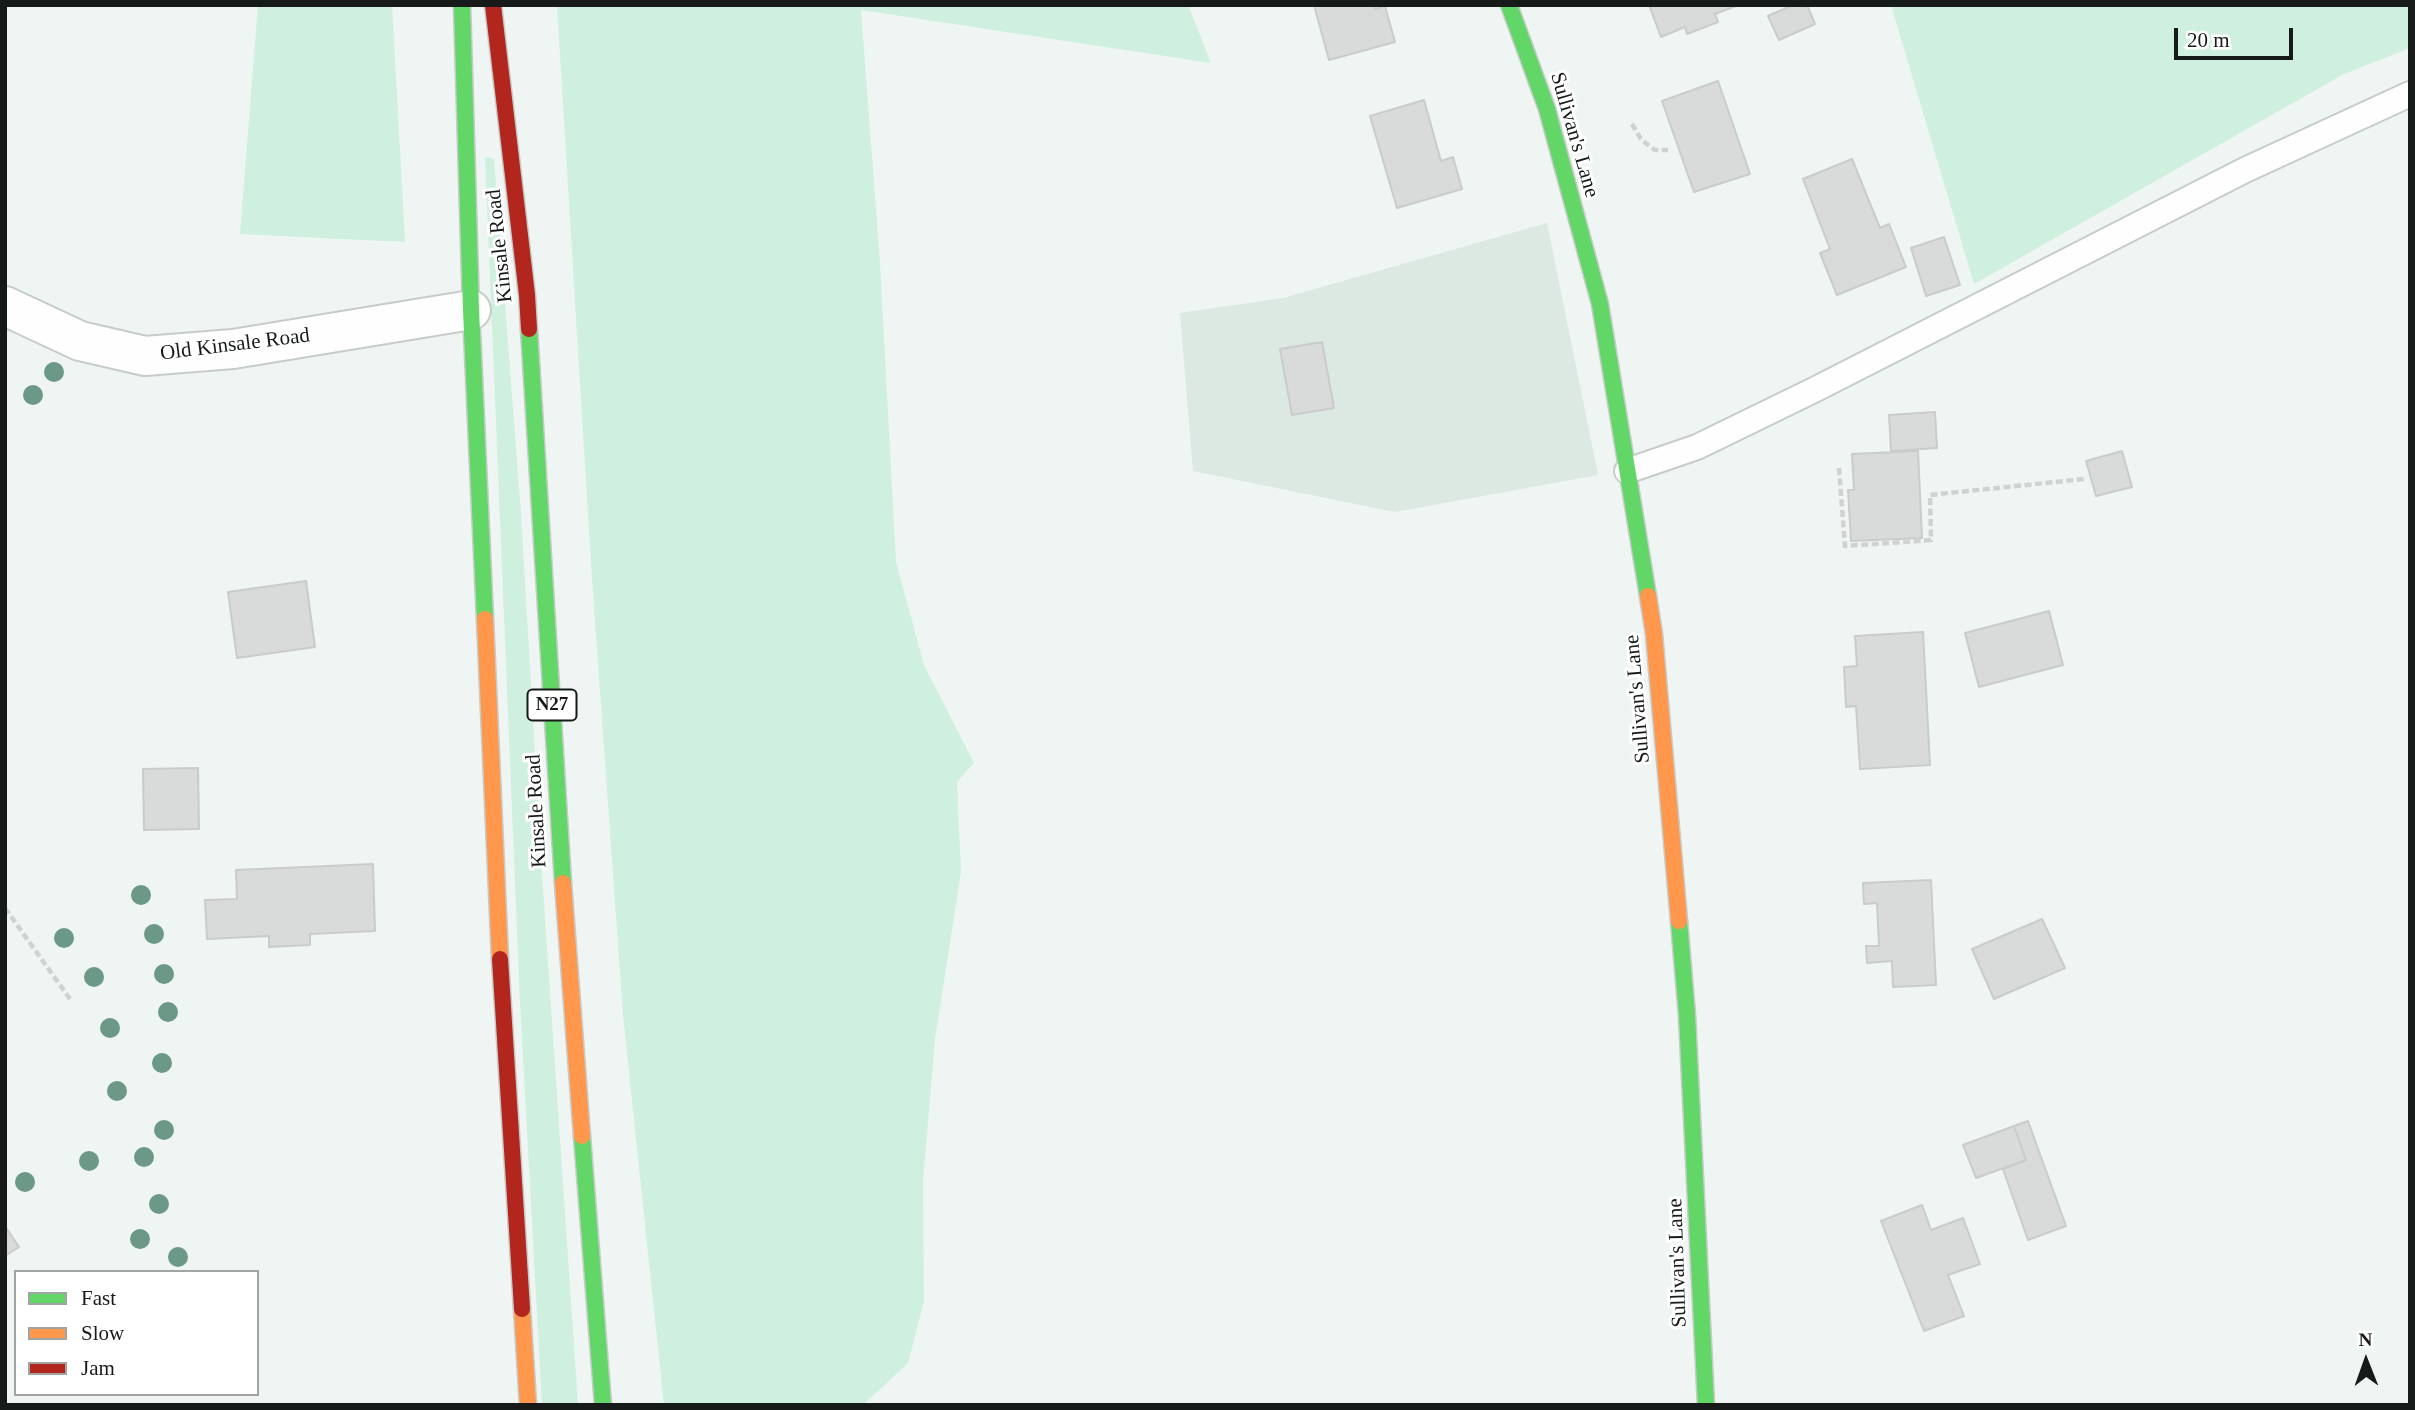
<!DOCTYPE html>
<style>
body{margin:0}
#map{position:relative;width:2415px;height:1410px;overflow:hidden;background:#eff5f2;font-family:"Times New Roman",serif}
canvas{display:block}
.frame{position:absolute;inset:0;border:7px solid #161a18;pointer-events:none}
.legend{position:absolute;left:14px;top:1270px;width:245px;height:126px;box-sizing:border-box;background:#fff;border:2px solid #a2a3a3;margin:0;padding:9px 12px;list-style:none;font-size:21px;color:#161a18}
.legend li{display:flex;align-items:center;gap:14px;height:35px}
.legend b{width:35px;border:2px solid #a2a3a3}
.north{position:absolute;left:2331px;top:1326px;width:70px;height:70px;-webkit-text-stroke:5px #fff;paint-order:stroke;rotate:359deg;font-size:19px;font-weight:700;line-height:28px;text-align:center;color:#161a18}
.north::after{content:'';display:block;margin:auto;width:24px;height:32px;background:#161a18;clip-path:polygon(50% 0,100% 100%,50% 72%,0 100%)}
.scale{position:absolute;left:2174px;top:28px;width:119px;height:32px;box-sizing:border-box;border:4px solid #161a18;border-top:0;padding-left:9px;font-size:21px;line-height:24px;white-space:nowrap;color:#161a18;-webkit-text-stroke:5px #fff;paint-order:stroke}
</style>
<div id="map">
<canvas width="2415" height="1410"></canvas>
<div class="frame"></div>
<ul class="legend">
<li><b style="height:9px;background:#63d668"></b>Fast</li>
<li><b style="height:9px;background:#ff974d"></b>Slow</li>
<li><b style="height:9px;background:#b3261e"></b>Jam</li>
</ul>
<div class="north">N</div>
<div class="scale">20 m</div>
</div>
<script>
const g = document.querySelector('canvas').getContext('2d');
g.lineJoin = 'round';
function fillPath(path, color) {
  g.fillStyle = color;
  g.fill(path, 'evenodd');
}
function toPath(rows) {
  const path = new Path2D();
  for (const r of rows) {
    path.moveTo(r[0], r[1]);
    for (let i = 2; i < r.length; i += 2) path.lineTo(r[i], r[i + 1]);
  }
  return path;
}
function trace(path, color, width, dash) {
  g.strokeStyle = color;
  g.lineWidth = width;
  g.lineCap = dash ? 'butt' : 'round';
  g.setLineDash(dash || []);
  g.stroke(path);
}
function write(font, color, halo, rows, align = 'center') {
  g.font = font + ' "Times New Roman",serif';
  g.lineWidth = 6;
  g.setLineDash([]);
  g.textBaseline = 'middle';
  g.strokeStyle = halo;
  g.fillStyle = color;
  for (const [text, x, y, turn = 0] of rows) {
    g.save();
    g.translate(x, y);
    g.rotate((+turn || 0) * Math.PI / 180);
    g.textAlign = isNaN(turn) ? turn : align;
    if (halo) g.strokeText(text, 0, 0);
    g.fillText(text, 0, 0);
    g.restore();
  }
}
const built = toPath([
 [1547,223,1598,475,1395,512,1193,471,1180,313,1283,298]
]);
const green = toPath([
 [258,5,392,5,405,242,240,234],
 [557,5,1188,5,1211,63,861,10,880,263,896,562,924,665,974,763,957,782,961,872,935,1039,923,1181,924,1301,908,1363,863,1405,664,1405,623,1015,591,564],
 [1891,5,2410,5,2410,48,2344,74,1974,284],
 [485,157,494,159,521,514,543,889,578,1405,542,1405,520,1003]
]);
const building = toPath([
 [1314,5,1374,5,1375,9,1385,6,1395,42,1329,60,1314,5],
 [1649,5,1736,5,1736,6,1715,14,1718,22,1687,34,1685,27,1661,37,1649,5],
 [1793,5,1807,5,1815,24,1779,40,1768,16,1793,5],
 [1718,81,1750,174,1694,192,1662,101,1718,81],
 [1424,100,1441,161,1453,157,1462,189,1397,208,1370,116,1424,100],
 [1852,159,1880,228,1889,224,1906,267,1837,295,1820,253,1830,249,1803,179,1852,159],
 [1944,237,1960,285,1926,296,1911,248,1944,237],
 [1322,342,1334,408,1292,415,1280,349,1322,342],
 [1935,412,1937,448,1891,451,1889,415,1935,412],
 [1918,451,1922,538,1851,541,1848,490,1854,490,1852,454,1918,451],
 [2122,451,2132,487,2096,496,2086,461,2122,451],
 [306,581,315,647,237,658,228,592,306,581],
 [2049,611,2063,665,1979,687,1965,633,2049,611],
 [1923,632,1930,765,1860,769,1856,706,1846,707,1844,667,1857,666,1855,636,1923,632],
 [198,768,199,829,144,830,143,769,198,768],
 [373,864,375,931,310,934,310,945,269,947,269,936,207,939,205,900,237,899,236,870,373,864],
 [1931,880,1936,985,1893,987,1892,961,1867,963,1866,946,1879,946,1877,903,1864,904,1863,883,1931,880],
 [2042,919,2065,968,1994,999,1972,949,2042,919],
 [2028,1121,2066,1226,2028,1240,2003,1169,2026,1160,2014,1126,2028,1121],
 [2014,1126,2026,1160,1976,1178,1963,1145,2014,1126],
 [1922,1205,1931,1230,1963,1218,1980,1264,1948,1275,1964,1316,1924,1331,1881,1221,1922,1205],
 [5,1226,19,1247,5,1256,5,1226]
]);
const path = toPath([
 [1632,124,1641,139,1649,146,1655,150,1668,150],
 [1839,468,1845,546,1931,540,1930,495,2084,479],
 [5,908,70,999]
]);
const lane = toPath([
 [1627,471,1697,447,1816,389,2245,170,2410,94]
]);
const street = toPath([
 [5,306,80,341,145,356,233,349,471,310]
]);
const fast = toPath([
 [462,5,471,310,485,619],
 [1509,5,1547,109,1600,304,1648,596],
 [529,329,563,883],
 [1679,921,1687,1015,1706,1405],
 [582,1136,603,1405]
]);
const slow = toPath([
 [1648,596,1654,634,1679,921],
 [485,619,500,959],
 [563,883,582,1136],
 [522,1309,528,1405]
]);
const jam = toPath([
 [493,5,527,295,529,329],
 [500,959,522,1309]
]);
const trees = [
 [54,372],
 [33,395],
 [141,895],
 [154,934],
 [64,938],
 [164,974],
 [94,977],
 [168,1012],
 [110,1028],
 [162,1063],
 [117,1091],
 [164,1130],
 [144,1157],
 [89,1161],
 [25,1182],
 [159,1204],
 [140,1239],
 [178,1257]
];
const shields = [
 [552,705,49]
];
const shieldNames = [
 ["N27",552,705]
];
const streetNames = [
 ["Sullivan's Lane",1574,135,74],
 ["Kinsale Road",500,246,-96],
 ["Old Kinsale Road",235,345,-7],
 ["Sullivan's Lane",1638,699,-95],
 ["Kinsale Road",537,811,-93],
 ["Sullivan's Lane",1678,1263,-92]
];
fillPath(built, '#dce8e2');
fillPath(green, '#cff0df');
fillPath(building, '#d9dbdb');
trace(building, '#cacbcb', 2);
trace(lane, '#c7ccca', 28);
trace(street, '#c7ccca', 42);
trace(fast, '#c7ccca', 19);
trace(slow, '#c7ccca', 19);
trace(jam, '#c7ccca', 19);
trace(path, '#d0d1d1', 4.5, [7, 3.5]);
trace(lane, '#fdfefd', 24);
trace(street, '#fdfefd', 38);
trace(fast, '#63d668', 16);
trace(slow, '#ff974d', 16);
trace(jam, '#b3261e', 16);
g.fillStyle = '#6c9888';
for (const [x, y] of trees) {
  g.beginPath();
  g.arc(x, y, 10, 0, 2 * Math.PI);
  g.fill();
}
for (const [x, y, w] of shields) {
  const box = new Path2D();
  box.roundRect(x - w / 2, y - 15.5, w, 31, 5);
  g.fillStyle = '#fff';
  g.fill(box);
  trace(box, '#161a18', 2);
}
write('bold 19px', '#161a18', null, shieldNames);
write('21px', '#161a18', '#fff', streetNames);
</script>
